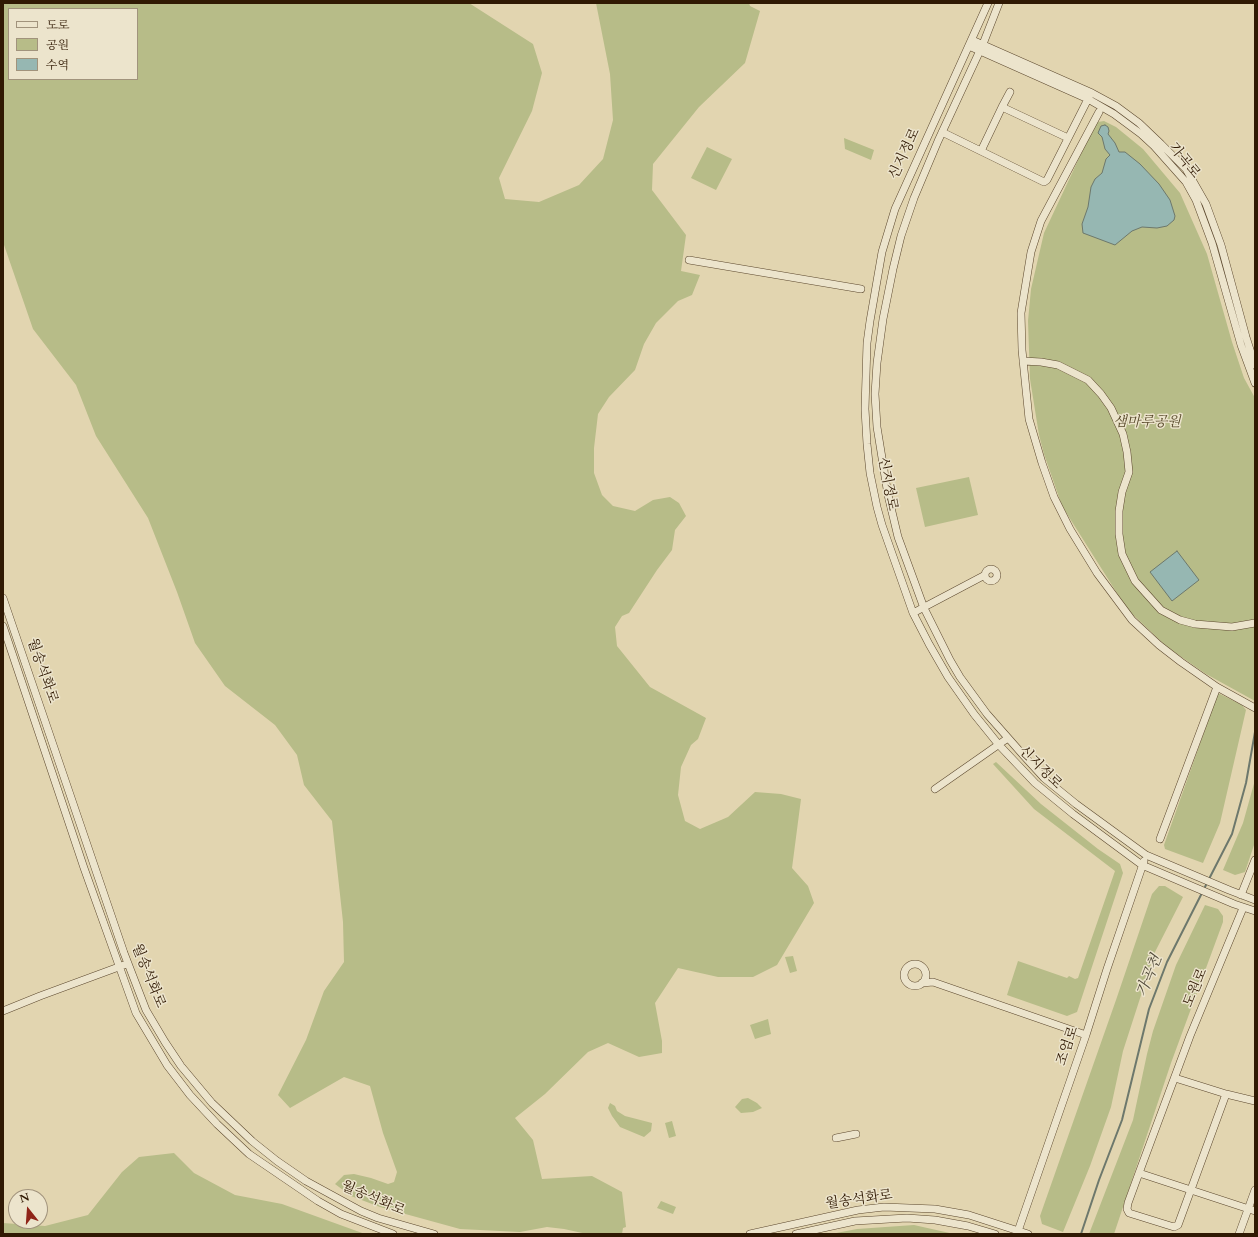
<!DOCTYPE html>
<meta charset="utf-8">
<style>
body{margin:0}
#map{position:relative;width:1258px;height:1237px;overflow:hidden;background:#e2d5b0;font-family:Cardo,"Noto Serif KR",serif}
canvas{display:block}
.frame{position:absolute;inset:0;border:4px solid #301903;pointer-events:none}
.legend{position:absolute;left:8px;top:8px;width:130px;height:72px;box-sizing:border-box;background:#ece4cc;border:1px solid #a1937c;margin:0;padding:5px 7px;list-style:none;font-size:12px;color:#301903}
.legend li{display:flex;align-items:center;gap:8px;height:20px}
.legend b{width:20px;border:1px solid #a1937c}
.north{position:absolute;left:8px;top:1189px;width:40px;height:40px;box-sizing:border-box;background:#ece4cc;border:1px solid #a1937c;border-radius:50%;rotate:343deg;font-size:11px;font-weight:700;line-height:16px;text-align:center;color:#301903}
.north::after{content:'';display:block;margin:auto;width:14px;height:18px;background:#8f2418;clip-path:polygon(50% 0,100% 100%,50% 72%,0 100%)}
</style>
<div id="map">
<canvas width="1258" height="1237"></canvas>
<div class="frame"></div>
<ul class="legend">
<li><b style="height:5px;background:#ece4cc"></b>도로</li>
<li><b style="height:11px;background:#b7bc88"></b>공원</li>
<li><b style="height:11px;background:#96b7b2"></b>수역</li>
</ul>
<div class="north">N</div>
</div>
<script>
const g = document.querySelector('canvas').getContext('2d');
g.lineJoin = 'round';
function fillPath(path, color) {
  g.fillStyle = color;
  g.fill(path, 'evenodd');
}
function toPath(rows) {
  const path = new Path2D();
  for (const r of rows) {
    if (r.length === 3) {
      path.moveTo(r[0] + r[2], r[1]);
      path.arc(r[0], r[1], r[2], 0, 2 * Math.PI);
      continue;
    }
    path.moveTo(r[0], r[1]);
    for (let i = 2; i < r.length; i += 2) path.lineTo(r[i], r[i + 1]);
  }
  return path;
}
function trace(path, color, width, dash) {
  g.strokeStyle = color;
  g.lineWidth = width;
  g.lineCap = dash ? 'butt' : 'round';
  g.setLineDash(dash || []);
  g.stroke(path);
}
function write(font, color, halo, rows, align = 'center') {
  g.font = font + ' Cardo,"Noto Serif KR",serif';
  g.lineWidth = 3;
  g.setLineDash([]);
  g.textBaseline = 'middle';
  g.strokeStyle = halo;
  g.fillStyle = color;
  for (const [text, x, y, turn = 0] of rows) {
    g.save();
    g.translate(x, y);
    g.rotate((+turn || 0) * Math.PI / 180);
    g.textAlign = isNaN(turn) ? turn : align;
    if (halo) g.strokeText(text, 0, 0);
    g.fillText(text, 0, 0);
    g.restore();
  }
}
const green = toPath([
 [3,3,469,3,533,44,542,73,532,111,499,178,505,199,539,202,579,185,603,159,613,120,610,74,596,3,749,3,750,6,760,11,745,63,699,107,653,164,652,190,686,235,681,271,700,275,692,295,678,301,656,323,644,344,635,370,609,397,598,414,594,448,594,473,602,495,613,506,635,511,653,500,670,497,679,503,686,516,675,530,672,550,657,570,629,613,622,616,615,627,617,646,650,687,706,718,698,739,691,745,681,767,678,795,685,821,700,829,728,817,755,792,781,794,801,799,792,868,808,886,814,903,777,965,753,977,718,977,678,968,655,1003,662,1041,662,1053,639,1057,608,1043,588,1052,545,1094,515,1118,533,1140,542,1179,592,1176,622,1192,626,1227,623,1228,622,1234,587,1234,564,1229,547,1227,520,1232,460,1229,380,1207,351,1196,335,1184,344,1175,354,1174,371,1178,388,1184,394,1182,397,1172,383,1133,370,1086,344,1077,290,1108,278,1095,306,1040,324,991,344,962,343,922,332,821,304,785,297,755,275,725,225,686,195,643,177,592,148,518,96,436,76,385,33,329,3,242],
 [9,9,137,9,137,79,9,79],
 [1104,121,1116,127,1143,149,1180,193,1207,254,1232,342,1244,378,1255,398,1255,701,1206,674,1167,647,1127,609,1062,506,1044,454,1039,435,1030,379,1028,321,1031,289,1044,233,1088,139,1092,126,1098,122],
 [844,138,874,150,871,160,845,149],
 [707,147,732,159,716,190,691,178],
 [969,477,978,515,925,527,916,488],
 [1218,693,1242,705,1246,710,1220,823,1203,863,1165,849,1164,845],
 [996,762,1041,804,1098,849,1120,864,1123,873,1077,1012,1067,1016,1007,995,1018,961,1067,978,1069,976,1075,979,1078,978,1115,871,1034,809,993,764],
 [1255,780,1255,842,1245,872,1235,875,1223,870,1243,823],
 [1159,886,1165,886,1183,897,1155,952,1123,1051,1111,1107,1090,1166,1063,1232,1042,1224,1040,1216,1116,1000,1152,894],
 [1205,905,1218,909,1223,916,1223,922,1171,1063,1114,1234,1089,1234,1133,1120,1147,1054,1153,1031,1176,965],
 [793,956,797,971,790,973,785,957],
 [768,1019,771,1034,755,1039,750,1025],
 [748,1098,757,1103,762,1108,753,1112,741,1113,735,1107,742,1099],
 [610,1103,615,1106,617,1111,625,1116,652,1123,651,1131,644,1137,620,1127,612,1116,608,1108],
 [672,1121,676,1136,669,1138,665,1123],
 [174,1153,194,1173,235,1195,282,1204,365,1234,3,1234,3,1223,45,1226,88,1215,122,1172,139,1157],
 [661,1201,676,1207,673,1214,657,1208],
 [914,1225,954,1234,831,1234,857,1229]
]);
const water = toPath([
 [1105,125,1108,127,1109,131,1108,134,1115,143,1119,152,1125,152,1140,164,1159,184,1170,200,1175,216,1174,220,1167,226,1157,228,1142,227,1132,231,1115,245,1083,233,1082,224,1088,207,1091,187,1095,179,1102,173,1106,159,1110,155,1105,149,1102,137,1098,133,1101,126,1105,125],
 [1177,551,1199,580,1172,601,1150,572,1177,551]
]);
const stream = toPath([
 [1209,879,1232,834,1246,783,1255,732],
 [1081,1234,1099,1180,1122,1120,1149,1009,1167,962,1207,883]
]);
const minor = toPath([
 [988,3,895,209,882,252,870,321,867,343,865,409,867,444,870,473,877,507,882,525,913,613,929,644,948,677,974,714,999,745,1035,783,1073,814,1142,865,1234,904,1255,911],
 [999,3,983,44,938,141,914,198,901,236,893,269,883,319,877,363,875,394,877,427,888,495,898,537,924,608,950,660,960,677,987,714,1024,756,1044,778,1076,804,1146,855,1229,890,1255,900],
 [972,40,1092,93,1116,106,1139,123,1161,144,1186,169,1206,204,1221,245,1246,337,1255,365],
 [969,46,1088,99,1114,114,1141,134,1154,146,1186,182,1196,200,1212,243,1241,345,1255,383],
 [1002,107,1010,92],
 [1099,112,1041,221,1031,252,1021,313,1022,350,1029,419,1042,463,1054,497,1070,529,1097,573,1132,620,1159,645,1181,662,1217,687,1255,708],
 [942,132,1044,182,1047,180,1089,97],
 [981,151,1002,107,1068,138],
 [689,260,861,289],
 [1023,361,1041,362,1058,365,1088,380,1101,394,1111,408,1123,434,1127,452,1129,472,1122,492,1119,511,1119,534,1122,554,1135,581,1161,610,1180,620,1195,624,1232,627,1255,623],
 [991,575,6],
 [3,598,124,953,146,1010,165,1042,181,1066,212,1103,252,1141,277,1161,306,1181,361,1211,378,1218,434,1234],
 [913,613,985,575],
 [3,626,84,868,136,1013,167,1065,190,1095,217,1124,249,1154,318,1201,341,1214,393,1234],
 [935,789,1008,738],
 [1160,839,1217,687],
 [1241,895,1255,860],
 [915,975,11],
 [922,983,933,982,1086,1035],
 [3,1011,40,996,124,965],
 [1175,1078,1226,1094,1255,1101],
 [1226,1094,1178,1225,1174,1227,1129,1213,1127,1209,1128,1203,1139,1173,1190,1036,1243,908],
 [836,1138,856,1134],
 [1139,1173,1255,1211],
 [750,1234,858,1210,884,1207,935,1209,969,1215,1028,1234],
 [796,1234,855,1221,907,1218,935,1220,968,1226,995,1234],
 [1017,1234,1086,1035,1107,969,1144,861],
 [1239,1234,1255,1190]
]);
const streetNames = [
 ["신지정로",905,154,-65],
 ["가곡로",1184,161,51],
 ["신지정로",887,484,79],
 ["월송석화로",42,671,71],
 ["신지정로",1040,768,45],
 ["월송석화로",148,976,68],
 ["도원로",1196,988,-67],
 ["조엄로",1068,1046,-71],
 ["월송석화로",373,1199,23],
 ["월송석화로",859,1200,-8]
];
const parkNames = [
 ["샘마루공원",1147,423]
];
const waterNames = [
 ["가곡천",1150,976,-68]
];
fillPath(green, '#b7bc88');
fillPath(water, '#96b7b2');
trace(water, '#6d786c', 1);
trace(stream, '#6d786c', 2);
trace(minor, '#5c482e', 8);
trace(minor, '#ece4cc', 7);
write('14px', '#301903', '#ece4cc', streetNames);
write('italic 14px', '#584a2b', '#ece4cc', parkNames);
write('italic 15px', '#4f4838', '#ece4cc', waterNames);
</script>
